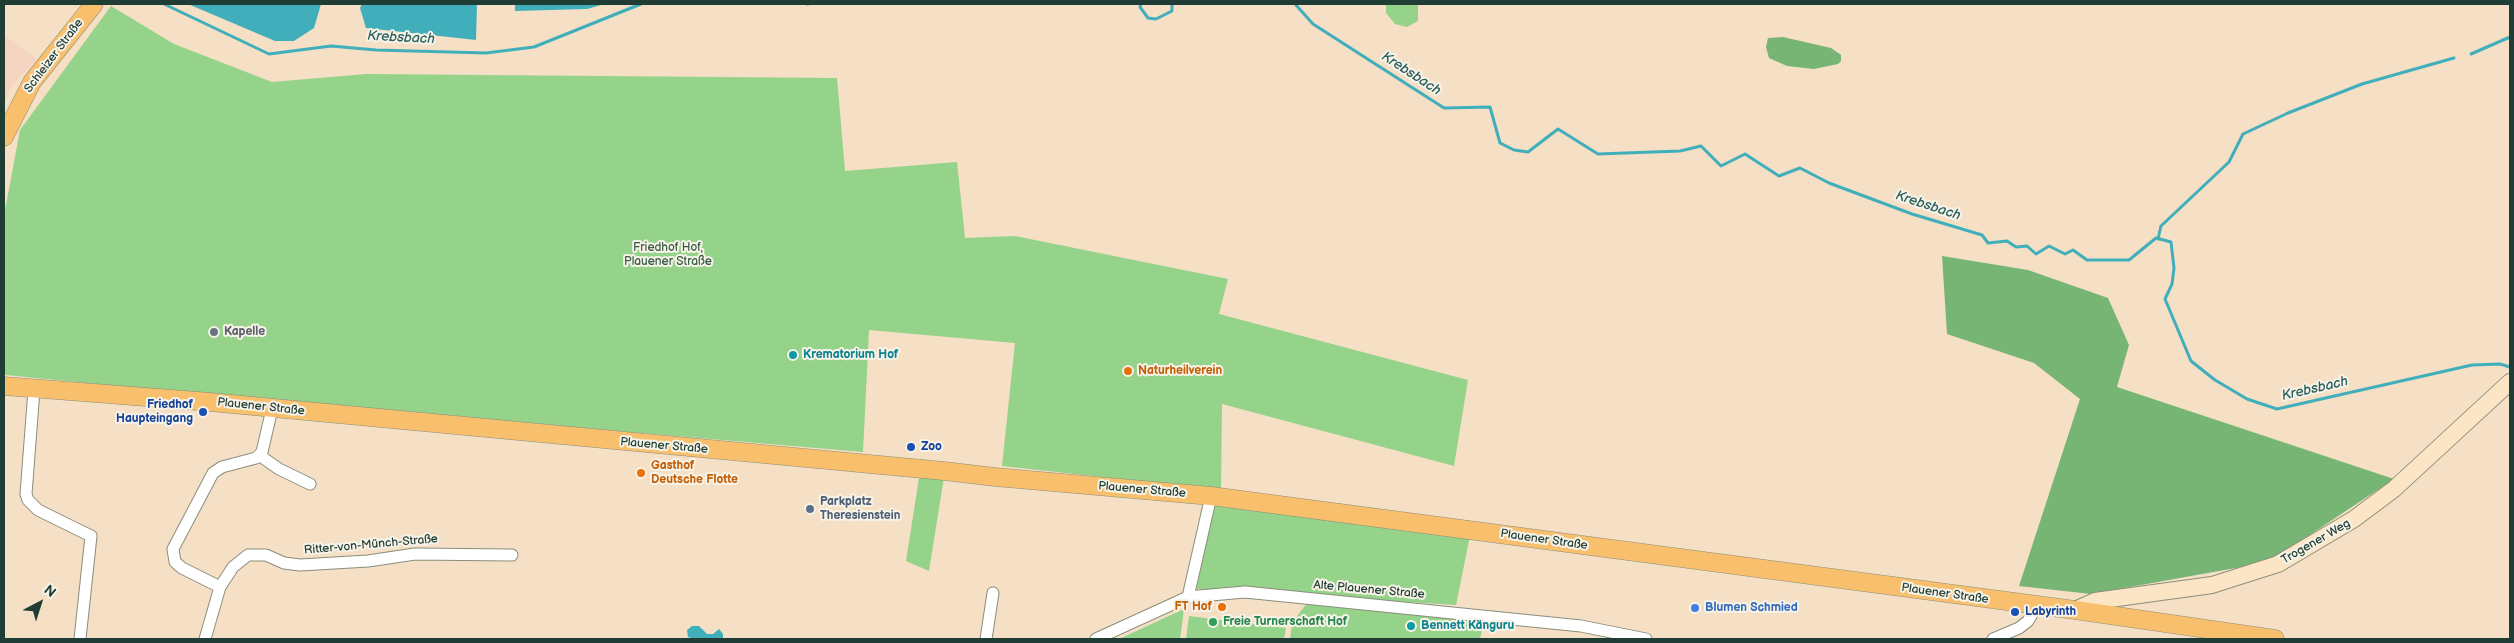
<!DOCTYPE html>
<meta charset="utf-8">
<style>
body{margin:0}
#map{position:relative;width:2514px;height:643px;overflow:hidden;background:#f5dfc5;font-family:"Balsamiq Sans",sans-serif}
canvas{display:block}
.frame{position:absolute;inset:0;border:5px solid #1f3d34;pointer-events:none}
.north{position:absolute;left:15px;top:578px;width:50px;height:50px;-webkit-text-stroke:4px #f7f3e8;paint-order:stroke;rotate:40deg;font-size:14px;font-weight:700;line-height:20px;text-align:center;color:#1f3d34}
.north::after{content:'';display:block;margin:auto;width:18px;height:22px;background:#1f3d34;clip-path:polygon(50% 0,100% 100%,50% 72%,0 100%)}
</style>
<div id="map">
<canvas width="2514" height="643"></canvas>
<div class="frame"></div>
<div class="north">N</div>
</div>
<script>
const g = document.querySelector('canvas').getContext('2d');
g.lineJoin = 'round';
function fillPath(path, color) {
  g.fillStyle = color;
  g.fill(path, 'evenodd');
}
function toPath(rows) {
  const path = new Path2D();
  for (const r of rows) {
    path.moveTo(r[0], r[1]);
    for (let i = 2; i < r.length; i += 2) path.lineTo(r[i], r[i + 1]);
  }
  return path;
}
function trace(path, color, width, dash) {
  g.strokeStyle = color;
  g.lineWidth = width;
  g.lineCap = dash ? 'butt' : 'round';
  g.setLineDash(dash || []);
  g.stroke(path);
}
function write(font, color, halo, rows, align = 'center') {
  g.font = font + ' "Balsamiq Sans",sans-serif';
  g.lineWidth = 4;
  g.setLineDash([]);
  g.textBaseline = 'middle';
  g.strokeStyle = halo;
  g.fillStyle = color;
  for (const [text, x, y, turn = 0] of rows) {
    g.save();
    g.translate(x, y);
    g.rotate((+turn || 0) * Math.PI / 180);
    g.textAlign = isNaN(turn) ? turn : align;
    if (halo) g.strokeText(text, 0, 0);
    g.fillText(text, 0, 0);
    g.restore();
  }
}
const built = toPath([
 [4,36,37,59,10,88,4,105]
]);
const green = toPath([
 [1386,4,1418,4,1418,21,1407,27,1395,24,1386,13],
 [111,6,174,44,272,82,366,74,837,78,845,171,957,162,965,238,1015,236,1228,279,1219,314,1468,380,1454,466,1222,404,1221,490,1002,466,1015,343,869,330,863,452,266,401,6,375,4,373,4,216,20,130],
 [944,477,929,571,906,561,919,478],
 [1214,502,1470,536,1456,605,1194,589],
 [1307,603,1443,616,1483,625,1480,639,1290,639,1292,623],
 [1184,609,1180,639,1119,639],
 [1189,616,1286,628,1284,639,1186,639]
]);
const forest = toPath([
 [1783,37,1831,48,1841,55,1841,61,1838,64,1814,69,1787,66,1769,58,1766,47,1768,38],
 [1942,256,2028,270,2108,298,2129,345,2117,387,2394,479,2269,562,2091,594,2019,586,2080,399,2034,363,1947,334]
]);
const water = toPath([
 [188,4,321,4,314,28,294,41,275,41],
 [362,4,477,4,476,40,366,28,360,8],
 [515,4,605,4,587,9,515,11],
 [692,626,699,626,707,634,713,634,719,629,723,634,723,639,694,639,688,637,687,630]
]);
const stream = toPath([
 [164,4,269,54,331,46,376,50,486,53,534,47,641,4],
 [807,4,808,4],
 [1141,4,1140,7,1148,18,1156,19,1172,11,1172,4],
 [1295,4,1313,24,1444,108,1490,107,1500,143,1514,150,1528,152,1558,129,1598,154,1680,151,1701,146,1721,166,1745,154,1779,176,1800,168,1829,183,1912,214,1982,235,1988,243,2007,241,2016,247,2027,246,2036,254,2049,246,2065,254,2073,250,2087,260,2129,260,2156,238,2171,242,2174,268,2172,284,2165,299,2191,361,2215,380,2247,399,2277,409,2472,365,2500,364,2510,367],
 [2471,54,2510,37],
 [2158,239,2161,226,2229,162,2243,134,2288,113,2362,84,2454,58]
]);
const street = toPath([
 [34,390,26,494,28,500,38,510,91,536,80,639],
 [259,455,279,469,310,484],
 [220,587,182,568,175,562,173,549,213,473,222,467,256,458,262,452,272,409],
 [1188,597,1211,496],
 [205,639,220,587,233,567,248,555,266,555,284,563,300,565,368,561,415,554,512,555],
 [986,639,993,593],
 [1096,639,1188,597,1245,592,1581,626,1646,639],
 [1993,639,2019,628,2028,621,2037,606]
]);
const secondary = toPath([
 [2075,610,2095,601,2212,585,2278,564,2354,519,2394,489,2510,382]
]);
const primary = toPath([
 [4,137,32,82,94,4],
 [4,386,210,402,944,471,995,477,1211,496,2075,610,2275,639]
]);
const markers = [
 [214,332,5,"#6b7280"],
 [793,355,5,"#0f9aa8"],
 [1128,371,5,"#e8710a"],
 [203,412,5,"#1a4fb4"],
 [911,447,5,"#1a4fb4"],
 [641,473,5,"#e8710a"],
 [810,509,5,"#5c6f8a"],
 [1222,607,5,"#e8710a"],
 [1695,608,5,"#3f7fe0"],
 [2015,612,5,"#1a4fb4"],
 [1213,622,5,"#2e9e5b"],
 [1411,626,5,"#0f9aa8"]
];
const streetNames = [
 ["Schleizer Straße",54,56,-53],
 ["Plauener Straße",261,407,6],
 ["Plauener Straße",664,446,5],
 ["Plauener Straße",1142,490,5],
 ["Plauener Straße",1544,540,8],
 ["Trogener Weg",2316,542,-30],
 ["Ritter-von-Münch-Straße",371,545,-5],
 ["Alte Plauener Straße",1369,590,5],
 ["Plauener Straße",1945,594,8]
];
const parkNames = [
 ["Friedhof Hof,",668,248],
 ["Plauener Straße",668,262]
];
const worshipNames = [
 ["Kapelle",224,332]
];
const cultureNames = [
 ["Krematorium Hof",803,355],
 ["Bennett Känguru",1421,626]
];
const foodNames = [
 ["Naturheilverein",1138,371],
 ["Gasthof",651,466],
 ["Deutsche Flotte",651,480],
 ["FT Hof",1212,607,"right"]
];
const transitNames = [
 ["Friedhof",193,405,"right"],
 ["Haupteingang",193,419,"right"],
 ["Zoo",921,447],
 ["Labyrinth",2025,612]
];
const serviceNames = [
 ["Parkplatz",820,502],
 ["Theresienstein",820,516]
];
const shopNames = [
 ["Blumen Schmied",1705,608]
];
const leisureNames = [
 ["Freie Turnerschaft Hof",1223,622]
];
const waterNames = [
 ["Krebsbach",401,38,3],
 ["Krebsbach",1411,74,33],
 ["Krebsbach",1928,206,18],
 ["Krebsbach",2315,389,-13]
];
fillPath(built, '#f5d3c1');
fillPath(green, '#94d389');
fillPath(forest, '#77b575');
fillPath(water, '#40afbb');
trace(stream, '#40afbb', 3);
trace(street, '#8a8e7c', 13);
trace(secondary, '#8a8e7c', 18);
trace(primary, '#8a8e7c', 19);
trace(street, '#fff', 11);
trace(secondary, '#fce5c4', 16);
trace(primary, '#f8bf6c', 18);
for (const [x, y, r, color] of markers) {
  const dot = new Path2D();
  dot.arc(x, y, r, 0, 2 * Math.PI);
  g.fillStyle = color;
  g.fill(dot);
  trace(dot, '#f7f3e8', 2);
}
write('12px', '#1f3d34', '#f7f3e8', streetNames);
write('12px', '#365b45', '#f7f3e8', parkNames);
write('bold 12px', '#5b616d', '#f7f3e8', worshipNames, 'left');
write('bold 12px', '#0d838f', '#f7f3e8', cultureNames, 'left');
write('bold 12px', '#c56008', '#f7f3e8', foodNames, 'left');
write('bold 12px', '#164399', '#f7f3e8', transitNames, 'left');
write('bold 12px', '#4e5e75', '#f7f3e8', serviceNames, 'left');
write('bold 12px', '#366cbe', '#f7f3e8', shopNames, 'left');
write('bold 12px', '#27864d', '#f7f3e8', leisureNames, 'left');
write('italic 14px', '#295f5c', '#f7f3e8', waterNames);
</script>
